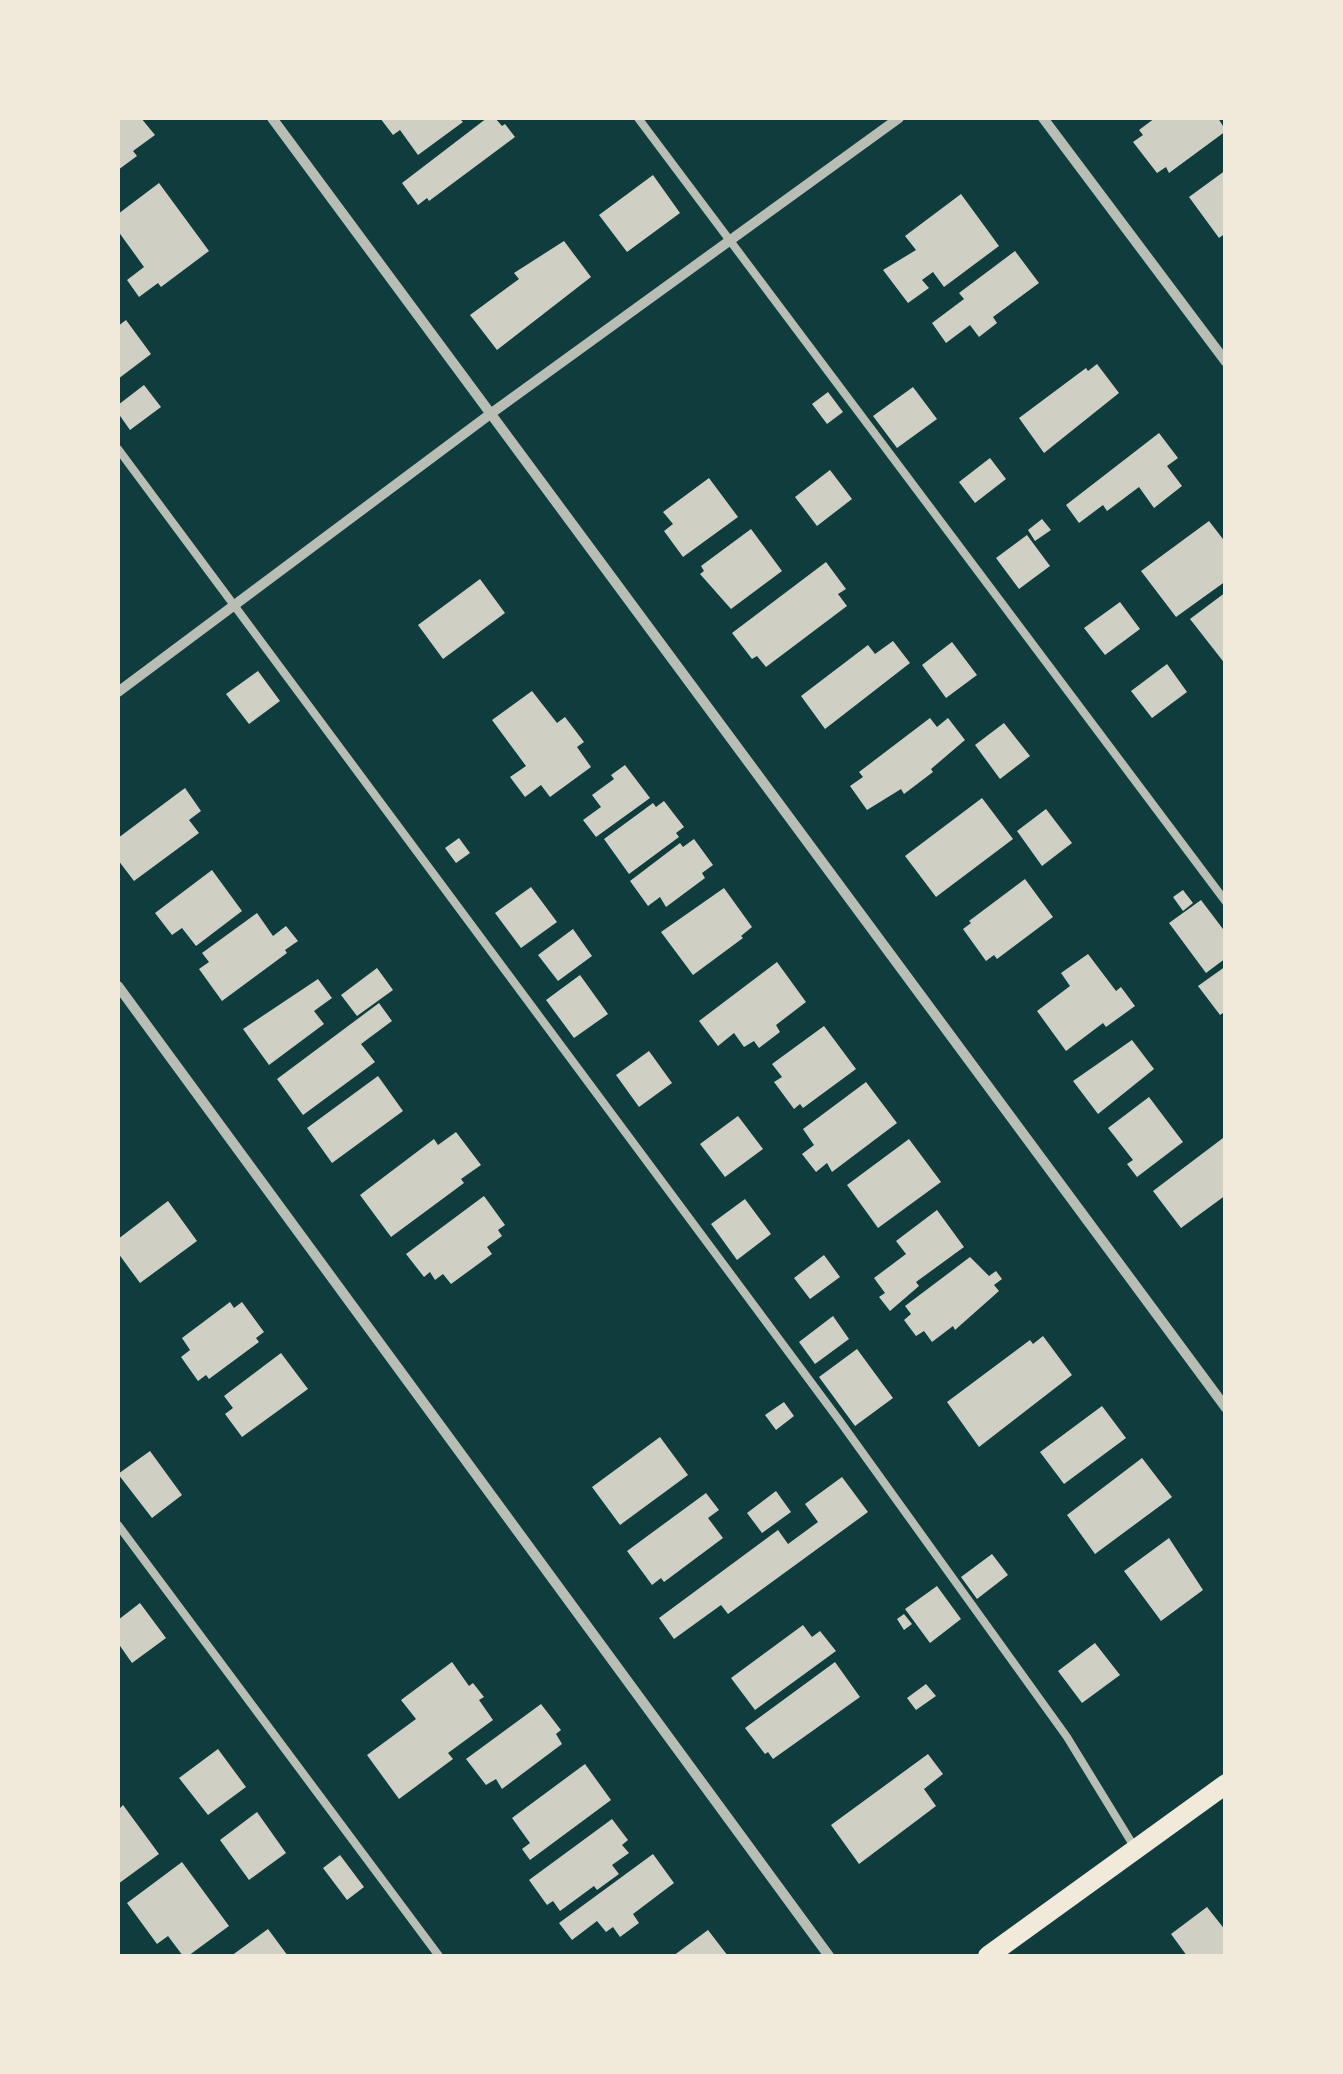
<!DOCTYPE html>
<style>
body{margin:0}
#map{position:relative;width:1343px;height:2074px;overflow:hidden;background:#0f3d3e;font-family:Roboto,sans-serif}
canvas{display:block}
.frame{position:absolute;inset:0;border:120px solid #f1e9da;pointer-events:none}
</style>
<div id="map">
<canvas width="1343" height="2074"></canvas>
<div class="frame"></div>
</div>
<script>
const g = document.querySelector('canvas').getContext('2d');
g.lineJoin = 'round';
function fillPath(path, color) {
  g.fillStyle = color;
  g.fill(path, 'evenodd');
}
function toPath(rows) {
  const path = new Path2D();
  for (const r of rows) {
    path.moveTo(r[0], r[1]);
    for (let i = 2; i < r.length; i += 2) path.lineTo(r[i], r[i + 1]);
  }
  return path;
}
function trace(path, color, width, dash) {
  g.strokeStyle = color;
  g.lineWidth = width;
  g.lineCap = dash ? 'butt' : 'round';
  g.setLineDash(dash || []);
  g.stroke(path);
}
const building = toPath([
 [118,118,141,118,155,135,133,151,137,156,118,170],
 [380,118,459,118,463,122,418,155,400,130,393,135],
 [487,118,495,118,502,126,505,124,515,137,429,201,427,198,418,205,402,183],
 [1155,118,1218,118,1226,131,1169,173,1166,167,1157,173,1133,142,1143,135,1139,130],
 [1226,170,1226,233,1219,238,1189,197],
 [653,175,680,213,627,252,599,215],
 [159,183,209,251,161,287,158,283,139,297,127,280,144,267,118,231,118,214],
 [961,194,999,246,944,287,933,272,922,280,929,288,908,303,883,270,916,250,905,236],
 [564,241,591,277,497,350,470,315,519,279,514,273],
 [1015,251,1039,283,993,317,997,323,979,337,970,325,946,343,932,323,964,299,959,293],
 [126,320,151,354,118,379,118,326],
 [1097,364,1119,393,1044,453,1019,418,1086,368,1088,371],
 [144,385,161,407,130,430,118,413,118,405],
 [913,387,937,419,897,448,873,416],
 [828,392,843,412,827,424,812,404],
 [1159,433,1178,458,1167,466,1182,486,1154,508,1139,487,1107,511,1103,505,1079,523,1066,505],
 [990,458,1006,479,975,503,959,482],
 [830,470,852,499,817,526,795,497],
 [709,478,738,517,683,557,664,531,673,524,663,512],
 [1042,519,1051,530,1035,541,1028,530],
 [1209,521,1226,543,1226,581,1176,617,1141,571],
 [751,529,782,571,731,609,700,574,704,571,701,566],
 [1027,535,1050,566,1019,589,996,558],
 [826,562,846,589,838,594,847,606,766,667,757,656,752,659,732,633],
 [480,579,505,613,443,659,418,625],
 [1226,592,1226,665,1190,619],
 [1120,602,1140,629,1105,655,1084,628],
 [893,641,910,663,825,729,801,696,868,645,875,654],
 [952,642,977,675,946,698,922,665],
 [1167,664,1187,692,1152,718,1131,691],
 [258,671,280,701,249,724,226,694],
 [532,691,557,723,565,717,584,742,577,747,591,767,550,797,541,785,525,797,510,777,526,766,492,720],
 [930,718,937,727,948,718,965,740,931,769,933,772,904,794,901,789,867,810,850,786,863,777,859,772],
 [1004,723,1030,756,1000,779,975,745],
 [625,765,650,798,596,837,583,820,601,807,592,795,614,779,611,775],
 [185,788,201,811,189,820,199,833,134,881,118,860,118,838],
 [982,798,1013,839,936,897,905,856],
 [664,801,684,827,676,833,679,837,629,874,604,839,653,803,656,807],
 [1046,809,1072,843,1042,866,1017,831],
 [459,838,470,853,456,863,445,848],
 [694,839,713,865,702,873,705,878,666,907,660,897,648,906,630,881,680,843,683,847],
 [212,870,242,911,196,946,182,928,172,935,155,913],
 [1025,879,1053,917,997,959,994,955,986,961,963,929,971,923,969,921],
 [531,887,557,922,521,948,495,913],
 [724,888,752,927,741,936,743,938,693,975,661,932],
 [1183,890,1193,903,1183,911,1173,897],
 [1201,900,1226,933,1226,958,1206,973,1169,923],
 [257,913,273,936,286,926,298,941,285,950,287,953,222,1001,199,969,209,962,202,953],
 [573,929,592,956,558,981,538,955],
 [1088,954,1116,991,1121,987,1135,1006,1106,1027,1103,1023,1066,1051,1037,1011,1070,986,1061,973],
 [777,962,806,1002,776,1025,780,1032,759,1048,754,1041,744,1047,734,1033,718,1046,699,1021],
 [1226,966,1226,1011,1220,1015,1198,986],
 [377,968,393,990,357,1016,341,995],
 [580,975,608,1014,574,1038,546,1000],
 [318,979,332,998,314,1011,324,1024,269,1065,243,1029],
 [379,1003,392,1021,361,1044,375,1062,303,1115,277,1079],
 [824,1026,856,1069,803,1108,800,1104,794,1109,774,1082,782,1077,772,1064],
 [1132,1040,1154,1069,1098,1114,1073,1081],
 [649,1051,672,1083,639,1107,616,1075],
 [378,1076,403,1111,332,1163,307,1128],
 [866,1082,897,1123,832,1172,827,1163,816,1172,802,1154,814,1145,803,1129],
 [1149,1097,1183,1142,1137,1177,1127,1164,1133,1160,1108,1128],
 [738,1116,763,1149,725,1177,700,1144],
 [456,1132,481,1165,461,1179,464,1183,391,1237,360,1195,434,1139,438,1145],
 [1223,1138,1226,1195,1181,1228,1153,1191],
 [909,1139,941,1182,878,1228,847,1185],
 [484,1196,505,1225,498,1230,502,1236,487,1247,492,1254,451,1284,443,1274,435,1280,430,1272,424,1277,406,1254],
 [745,1199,771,1234,737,1260,711,1224],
 [168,1201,197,1241,140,1283,118,1253,118,1239],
 [937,1210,964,1247,916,1282,919,1286,890,1311,879,1297,885,1293,874,1278,906,1254,896,1241],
 [824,1255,840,1277,810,1299,794,1278],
 [970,1257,989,1276,996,1271,1002,1279,994,1285,999,1291,955,1330,953,1326,932,1342,924,1331,916,1336,904,1320,911,1314,905,1306],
 [230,1302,234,1308,242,1302,264,1332,256,1338,259,1342,209,1379,206,1375,198,1381,181,1357,190,1350,182,1338],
 [833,1316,849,1339,815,1364,799,1342],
 [1043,1336,1072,1375,979,1447,947,1402,1030,1340,1033,1344],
 [857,1349,893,1398,855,1426,819,1377],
 [281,1353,308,1389,242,1437,225,1414,233,1408,224,1396],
 [784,1402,794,1416,776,1430,765,1415],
 [1102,1406,1126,1438,1064,1484,1040,1452],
 [660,1437,688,1475,620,1525,592,1487],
 [150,1451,182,1495,152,1518,118,1474],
 [1142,1458,1172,1497,1095,1554,1067,1515],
 [842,1477,868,1512,728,1614,721,1605,674,1639,659,1618,778,1530,788,1544,818,1522,805,1504],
 [776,1491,791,1512,762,1533,747,1513],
 [706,1493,719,1510,708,1518,723,1538,664,1582,661,1578,652,1585,627,1551],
 [1169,1538,1203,1590,1161,1621,1124,1571],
 [992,1554,1008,1575,977,1599,961,1577],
 [937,1586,961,1619,930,1643,905,1609],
 [140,1603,166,1638,132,1663,118,1643,118,1620],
 [904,1614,912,1624,904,1630,897,1619],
 [803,1625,812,1637,820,1631,836,1651,755,1710,731,1678],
 [1095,1643,1120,1675,1082,1703,1058,1671],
 [452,1662,469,1686,473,1683,484,1697,479,1700,493,1720,448,1753,453,1759,399,1799,367,1755,416,1719,401,1700],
 [835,1662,860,1697,773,1759,768,1752,765,1754,745,1728],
 [926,1684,936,1696,916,1710,907,1698],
 [541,1704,561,1730,556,1734,562,1744,502,1789,496,1779,486,1785,466,1759],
 [218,1749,246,1787,208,1815,179,1778],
 [928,1754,943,1774,924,1789,936,1806,859,1864,831,1825],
 [585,1764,611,1800,530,1860,522,1849,530,1843,512,1818],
 [123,1805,159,1854,118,1884,118,1810],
 [257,1812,286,1853,249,1880,220,1840],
 [612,1819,628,1840,622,1845,629,1853,612,1865,619,1874,597,1890,594,1886,560,1911,553,1901,547,1905,529,1880],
 [653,1854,674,1883,633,1914,639,1923,620,1937,613,1927,606,1932,597,1921,572,1940,559,1923],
 [340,1855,364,1887,347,1900,323,1868],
 [182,1862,229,1926,188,1956,183,1956,168,1936,157,1944,127,1903],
 [1207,1907,1226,1931,1226,1956,1187,1956,1171,1934],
 [268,1929,288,1956,231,1956],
 [708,1930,728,1956,673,1956]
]);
const service = toPath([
 [638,118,1226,902],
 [118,449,839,1420,1067,1737,1135,1848],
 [118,1525,439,1956]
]);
const minor = toPath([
 [272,118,1226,1408],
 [1043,118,1226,362],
 [118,692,493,412,899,118],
 [118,986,829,1956]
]);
const secondary = toPath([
 [988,1956,1226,1784]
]);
fillPath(building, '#cfcfc3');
trace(service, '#b8beb3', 8);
trace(minor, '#b8beb3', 10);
trace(secondary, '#f1e9da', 20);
</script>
